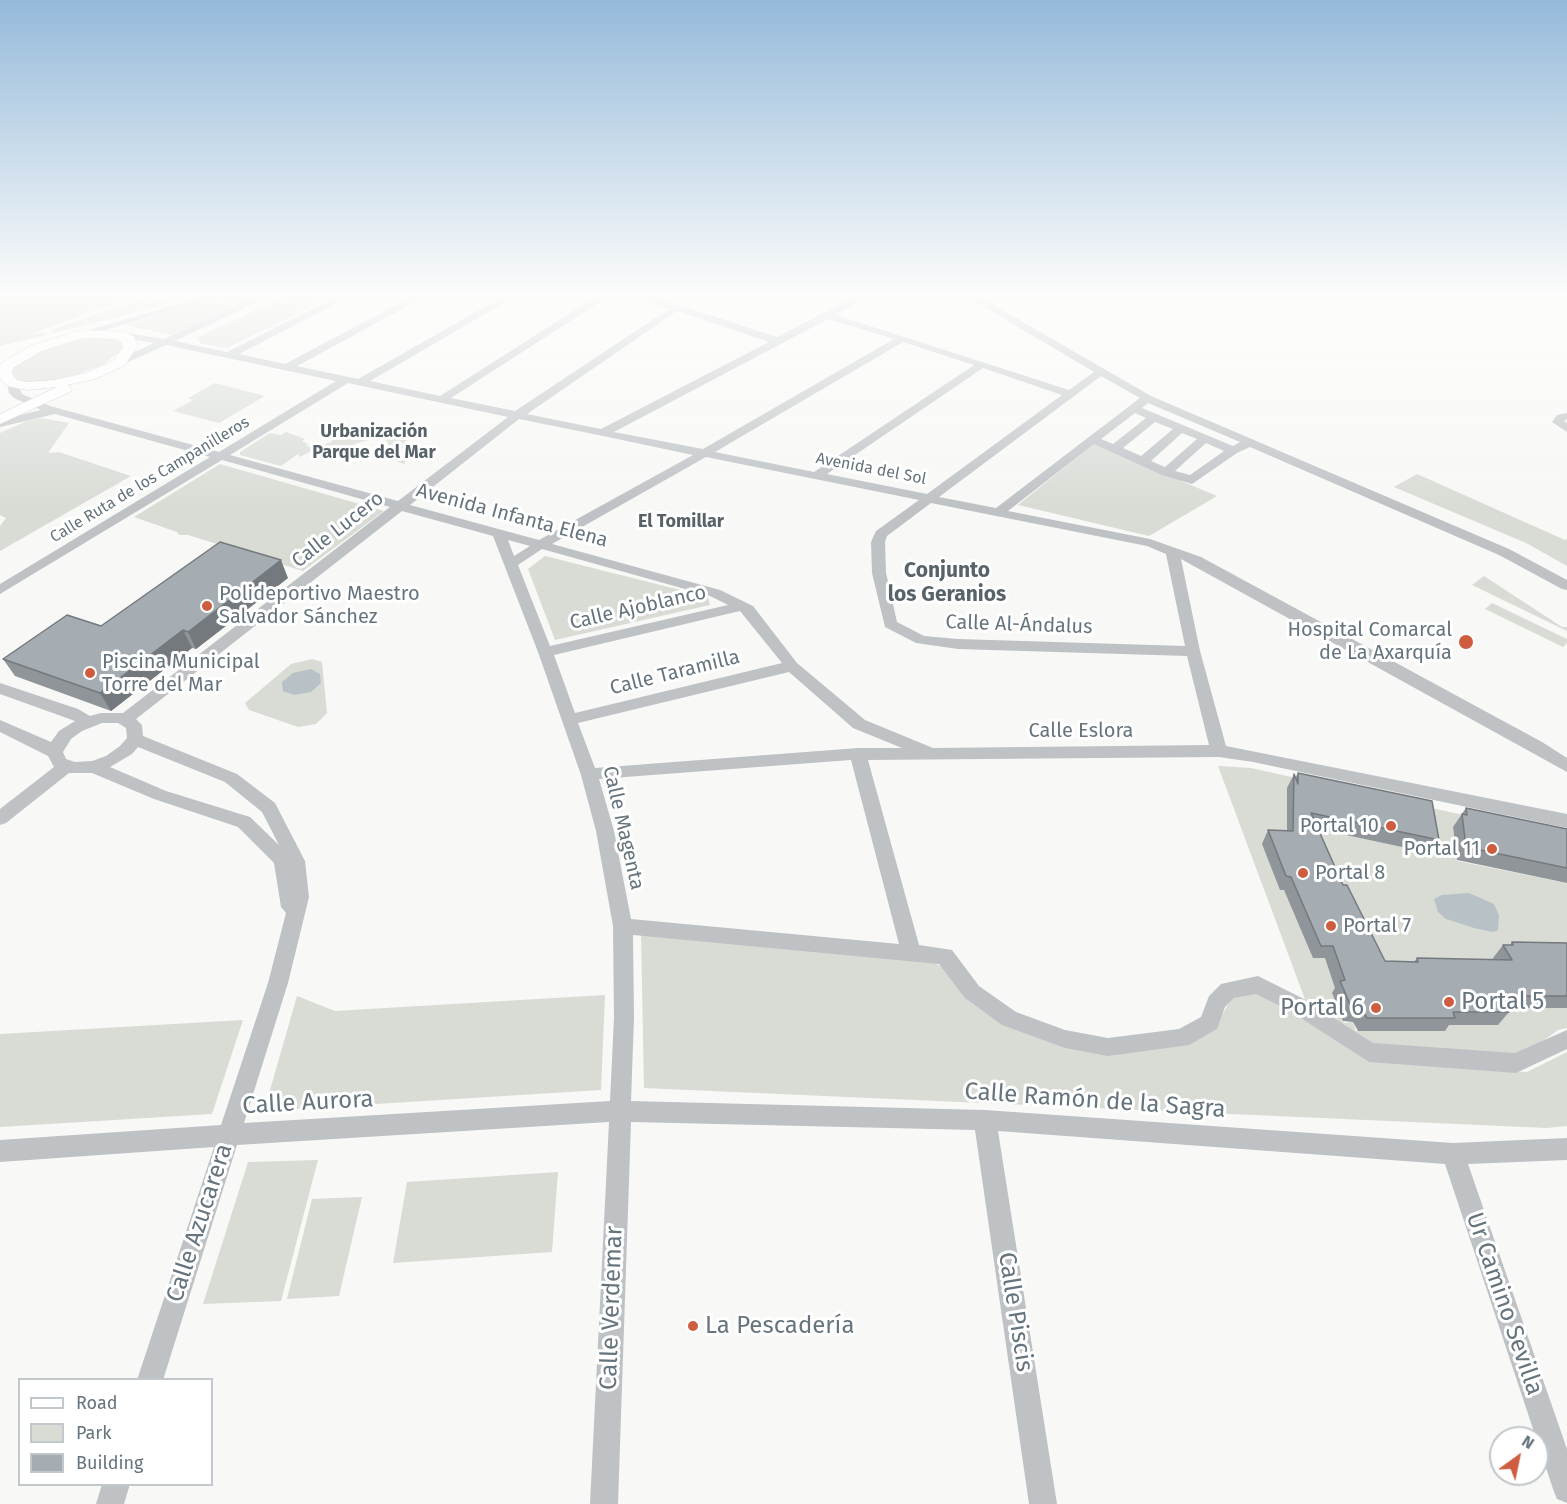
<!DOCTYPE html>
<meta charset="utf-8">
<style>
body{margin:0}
#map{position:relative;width:1567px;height:1504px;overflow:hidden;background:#f8f8f6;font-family:"Fira Sans",sans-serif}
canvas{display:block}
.legend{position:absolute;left:18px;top:1378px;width:195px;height:108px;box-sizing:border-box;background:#fff;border:2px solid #c2c7cb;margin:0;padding:8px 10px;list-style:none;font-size:18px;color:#66747d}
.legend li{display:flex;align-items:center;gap:12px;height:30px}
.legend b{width:30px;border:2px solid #c2c7cb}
.north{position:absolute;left:1489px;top:1426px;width:60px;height:60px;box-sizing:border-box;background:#fff;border:2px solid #c2c7cb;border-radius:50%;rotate:33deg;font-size:16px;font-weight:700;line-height:24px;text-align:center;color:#66747d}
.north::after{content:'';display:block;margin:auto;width:21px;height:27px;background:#ce5d3f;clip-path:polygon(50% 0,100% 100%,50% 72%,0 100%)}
</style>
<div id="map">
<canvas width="1567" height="1504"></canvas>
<ul class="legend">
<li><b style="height:8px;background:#fff"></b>Road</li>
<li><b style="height:16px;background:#d8dcd5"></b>Park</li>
<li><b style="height:16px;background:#a6adb2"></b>Building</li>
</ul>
<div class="north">N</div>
</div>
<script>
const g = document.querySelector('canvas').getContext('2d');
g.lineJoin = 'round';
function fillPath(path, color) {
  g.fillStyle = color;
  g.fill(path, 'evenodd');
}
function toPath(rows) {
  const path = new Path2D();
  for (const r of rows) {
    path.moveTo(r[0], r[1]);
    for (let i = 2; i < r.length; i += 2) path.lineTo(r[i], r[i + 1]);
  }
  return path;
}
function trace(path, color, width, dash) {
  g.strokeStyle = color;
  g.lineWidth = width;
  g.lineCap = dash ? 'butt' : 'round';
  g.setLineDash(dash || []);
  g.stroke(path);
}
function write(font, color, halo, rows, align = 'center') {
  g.font = font + ' "Fira Sans",sans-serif';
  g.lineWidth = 6;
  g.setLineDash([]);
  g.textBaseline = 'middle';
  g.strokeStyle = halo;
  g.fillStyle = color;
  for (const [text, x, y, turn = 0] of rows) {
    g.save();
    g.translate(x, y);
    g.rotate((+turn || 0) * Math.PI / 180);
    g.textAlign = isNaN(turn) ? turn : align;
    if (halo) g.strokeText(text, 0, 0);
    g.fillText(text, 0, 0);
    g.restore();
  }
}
const green = toPath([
 [0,296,137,296,27,335,44,332,46,335,0,346],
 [147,296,153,296,170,304,54,333,51,330],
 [223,296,257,296,172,335,125,325],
 [286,296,334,296,227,348,202,344,198,340,198,337],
 [87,338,114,339,122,343,122,350,102,365,62,380,28,382,18,380,11,374,14,367,19,362,46,349],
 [215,383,265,396,219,423,173,411,193,400,188,398],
 [42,418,69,423,48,453,59,452,131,476,0,551,0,526,6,518,0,515,0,433,29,420],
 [286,432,305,439,302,441,308,444,306,446,319,449,327,443,330,443,337,435,355,440,365,432,399,439,398,440,407,440,400,446,404,447,395,456,409,458,404,464,390,459,384,461,373,458,383,452,388,445,387,441,378,437,354,444,365,452,362,455,332,446,321,452,311,451,300,457,298,454,281,466,240,455,240,452,270,433,281,435],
 [1096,442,1139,463,1217,496,1149,536,1018,505],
 [220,464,384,511,303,571,188,535,179,535,177,532,134,517],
 [1417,474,1565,540,1567,539,1567,566,1526,543,1394,487],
 [545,556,708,597,710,605,555,640,528,569],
 [1484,576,1562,627,1567,627,1567,631,1472,585],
 [1492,603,1567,639,1567,643,1563,647,1485,609],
 [312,659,322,662,327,713,316,724,298,727,249,710,245,703,291,664],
 [1218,766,1251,768,1567,838,1453,827,1457,861,1567,883,1567,951,1501,973,1514,1008,1567,1008,1567,1028,1558,1030,1536,1046,1516,1055,1372,1044,1306,1002],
 [1288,797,1430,853,1287,822],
 [1337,993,1498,1025,1442,1025,1424,1030,1356,1031,1353,1022,1344,1023,1332,994],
 [641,933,925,958,944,968,973,1004,1012,1028,1065,1047,1214,1029,1229,1003,1239,993,1257,992,1288,1006,1377,1062,1527,1072,1567,1052,1567,1126,1547,1128,644,1088],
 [605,995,601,1090,264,1111,297,996,335,1011],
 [243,1020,212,1114,0,1127,0,1034],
 [318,1160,281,1301,203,1304,248,1162],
 [558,1172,552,1252,393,1263,407,1182],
 [362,1197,339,1296,287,1299,312,1199]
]);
const water = toPath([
 [311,669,320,674,321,683,311,692,294,695,283,691,282,682,293,673],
 [1469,893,1494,904,1499,915,1498,930,1493,932,1474,928,1446,919,1438,912,1434,899,1442,895]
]);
const minor = toPath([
 [204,296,221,296,85,336,76,334,204,296],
 [257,296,270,296,175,341,227,352,338,296,351,296,239,354,285,364,413,296,426,296,297,366,358,379,504,296,516,296,370,381,440,396,597,296,609,296,451,398,515,411,669,309,635,296,651,296,777,337,856,296,869,296,836,315,1069,390,1094,372,966,296,978,296,1151,396,1509,549,1567,580,1567,590,1562,589,1499,555,1250,447,1237,453,1192,484,1162,475,1094,444,1008,511,1150,539,1201,557,1542,742,1567,758,1567,772,1181,559,1200,651,1226,746,1567,814,1567,828,1253,762,1219,757,868,760,919,945,952,950,979,986,1016,1012,1065,1030,1108,1038,1179,1029,1201,1017,1209,996,1221,984,1258,976,1304,999,1373,1043,1515,1053,1567,1030,1567,1049,1516,1073,1369,1062,1290,1011,1256,994,1234,998,1225,1007,1217,1029,1189,1045,1108,1056,1065,1048,1002,1025,965,998,939,964,633,935,634,1018,631,1101,985,1110,1453,1143,1567,1138,1567,1160,1468,1164,1567,1449,1567,1503,1557,1499,1553,1489,1445,1164,998,1131,1057,1504,1029,1504,975,1130,631,1122,618,1504,590,1504,609,1122,237,1145,163,1380,137,1380,214,1147,0,1162,0,1140,221,1125,268,983,286,913,281,907,274,863,238,827,154,799,92,773,69,773,6,823,0,825,0,809,54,767,48,756,0,732,0,720,51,742,59,731,75,721,0,694,0,683,78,709,90,716,101,713,123,713,390,507,222,460,0,594,0,584,210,457,55,414,0,427,0,420,41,410,14,398,9,393,7,383,12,380,16,381,22,394,50,406,219,452,336,381,166,345,119,366,115,365,115,361,154,343,121,338,116,335,121,332,164,339,257,296],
 [677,311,769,342,601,429,527,414,677,311],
 [828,319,894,339,703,449,614,432,828,319],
 [903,342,974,365,814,472,715,452,903,342],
 [983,368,1062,395,927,494,827,474,983,368],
 [1101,376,1140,398,996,508,939,497,1101,376],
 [348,383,508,417,398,501,230,455,348,383],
 [1148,403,1240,442,1233,446,1142,408,1148,403],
 [1135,413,1146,418,1113,444,1101,439,1135,413],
 [519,419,603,436,693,455,539,540,410,505,519,419],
 [1155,422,1173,429,1141,456,1123,448,1155,422],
 [1182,433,1197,439,1165,467,1151,461,1182,433],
 [1206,443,1224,451,1190,475,1175,471,1206,443],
 [706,457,919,500,876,531,871,542,872,573,885,627,916,643,958,649,1187,656,1209,745,933,748,865,720,797,663,753,606,720,590,552,544,706,457],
 [931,503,1147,546,1166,554,1185,646,958,639,924,636,897,622,886,573,885,542,887,536,931,503],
 [402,511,493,536,538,652,581,775,596,831,613,926,614,1018,610,1101,244,1123,288,983,309,897,305,861,275,803,237,774,143,736,142,725,136,719,402,511],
 [508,540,530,546,514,556,508,540],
 [542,549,710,596,728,605,550,646,518,565,542,549],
 [740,611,782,663,575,713,554,655,740,611],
 [789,672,853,728,902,748,858,748,595,768,578,723,789,672],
 [102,723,118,723,126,728,127,738,120,746,106,756,92,761,75,762,66,759,63,752,71,739,82,731,102,723],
 [138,747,225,782,262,812,279,845,250,817,166,791,110,767,132,754,138,747],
 [851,760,899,944,631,919,614,831,599,779,851,760],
 [1567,413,1567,419,1564,421,1567,423,1567,432,1552,422,1557,415,1567,413],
 [102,1484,130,1484,124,1504,96,1504,102,1484]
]);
const major = toPath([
 [81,330,126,332,134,337,138,346,124,366,95,379,67,385,72,389,70,392,0,424,0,414,57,387,27,390,7,386,0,378,0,364,32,345,81,330],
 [82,338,118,339,124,346,114,360,86,373,54,380,27,382,17,380,12,374,13,368,42,351,82,338]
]);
const wall = toPath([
 [288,578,196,649,192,648,111,711,15,676,3,659,101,626],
 [1298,773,1439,840,1430,853,1318,829,1343,885,1385,961,1414,962,1417,958,1494,960,1493,958,1503,945,1510,945,1512,942,1567,943,1567,1008,1507,1008,1509,1012,1498,1025,1449,1025,1445,1031,1358,1031,1353,1022,1343,1021,1332,993,1335,988,1325,958,1313,958,1284,890,1280,890,1262,844,1268,830,1287,831,1287,788,1294,774,1295,778],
 [1466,808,1567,829,1567,883,1457,860,1453,827]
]);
const shadedWall = toPath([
 [281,560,288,578,196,649,188,632],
 [183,630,192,648,111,711,100,693]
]);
const building = toPath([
 [220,542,281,560,188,632,183,630,100,693,3,659,67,615,101,626,220,542],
 [1298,773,1432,801,1439,840,1311,813,1343,885,1347,885,1385,961,1418,962,1417,958,1512,960,1503,945,1513,945,1512,942,1567,943,1567,996,1501,996,1509,1012,1453,1012,1455,1018,1367,1018,1362,1010,1352,1009,1340,981,1345,980,1333,946,1321,946,1291,877,1286,876,1268,830,1293,831,1294,774,1298,784,1298,773],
 [1466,808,1567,829,1567,868,1466,847,1462,814,1467,815,1466,808]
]);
const markers = [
 [207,606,6,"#ce5d3f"],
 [1466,642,8,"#ce5d3f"],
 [90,673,6,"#ce5d3f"],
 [1391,826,6,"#ce5d3f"],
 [1492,849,6,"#ce5d3f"],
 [1303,873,6,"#ce5d3f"],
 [1331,926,6,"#ce5d3f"],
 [1449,1002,6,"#ce5d3f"],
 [1376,1008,6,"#ce5d3f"],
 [693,1326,6,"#ce5d3f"]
];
const farStreetnames = [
 ["Avenida del Sol",871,469,11],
 ["Calle Ruta de los Campanilleros",150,480,-31]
];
const farNeighbourhoodnames = [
 ["Urbanización",374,432],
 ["Parque del Mar",374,453]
];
const farQuarternames = [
 ["El Tomillar",681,522]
];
const streetNames = [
 ["Avenida Infanta Elena",512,516,15],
 ["Calle Lucero",338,530,-38],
 ["Calle Ajoblanco",638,608,-13],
 ["Calle Al-Ándalus",1019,625,2],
 ["Calle Taramilla",675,673,-14],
 ["Calle Eslora",1081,731],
 ["Calle Magenta",623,828,77]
];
const poiNames = [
 ["Polideportivo Maestro",219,594],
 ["Salvador Sánchez",219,617],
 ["Hospital Comarcal",1452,630,"right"],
 ["de La Axarquía",1452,653,"right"],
 ["Piscina Municipal",102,662],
 ["Torre del Mar",102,685],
 ["Portal 10",1379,826,"right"],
 ["Portal 11",1480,849,"right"],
 ["Portal 8",1315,873],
 ["Portal 7",1343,926]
];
const neighbourhoodNames = [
 ["Conjunto",947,571],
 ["los Geranios",947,595]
];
const nearPoinames = [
 ["Portal 5",1461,1002],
 ["Portal 6",1364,1008,"right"],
 ["La Pescadería",705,1326]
];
const nearStreetnames = [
 ["Calle Ramón de la Sagra",1095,1101,4],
 ["Calle Aurora",308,1103,-3],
 ["Calle Azucarera",200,1223,-72],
 ["Ur Camino Sevilla",1504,1304,71],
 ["Calle Verdemar",612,1308,-88],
 ["Calle Piscis",1015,1312,81]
];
fillPath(green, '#d8dcd5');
fillPath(water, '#b8c2c6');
trace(major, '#b2b6b9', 1);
fillPath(minor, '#bec2c5');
fillPath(major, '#fff');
fillPath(wall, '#8f9599');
fillPath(shadedWall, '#74797d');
fillPath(building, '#a6adb2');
trace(building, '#74797d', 1.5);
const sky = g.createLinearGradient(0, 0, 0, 507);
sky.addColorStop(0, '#95bada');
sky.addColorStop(0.58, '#fcfcfb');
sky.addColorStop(1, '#fcfcfb00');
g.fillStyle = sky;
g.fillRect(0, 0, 1567, 507);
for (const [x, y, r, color] of markers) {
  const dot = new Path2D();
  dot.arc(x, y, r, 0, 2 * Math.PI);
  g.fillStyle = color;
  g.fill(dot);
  trace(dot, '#fff', 2);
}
write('16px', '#66747d', '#fff', farStreetnames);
write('bold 18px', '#586269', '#fff', farNeighbourhoodnames);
write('bold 18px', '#586269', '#fff', farQuarternames);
write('20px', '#66747d', '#fff', streetNames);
write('20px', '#66747d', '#fff', poiNames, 'left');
write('bold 21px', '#586269', '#fff', neighbourhoodNames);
write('24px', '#66747d', '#fff', nearPoinames, 'left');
write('24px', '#66747d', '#fff', nearStreetnames);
</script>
